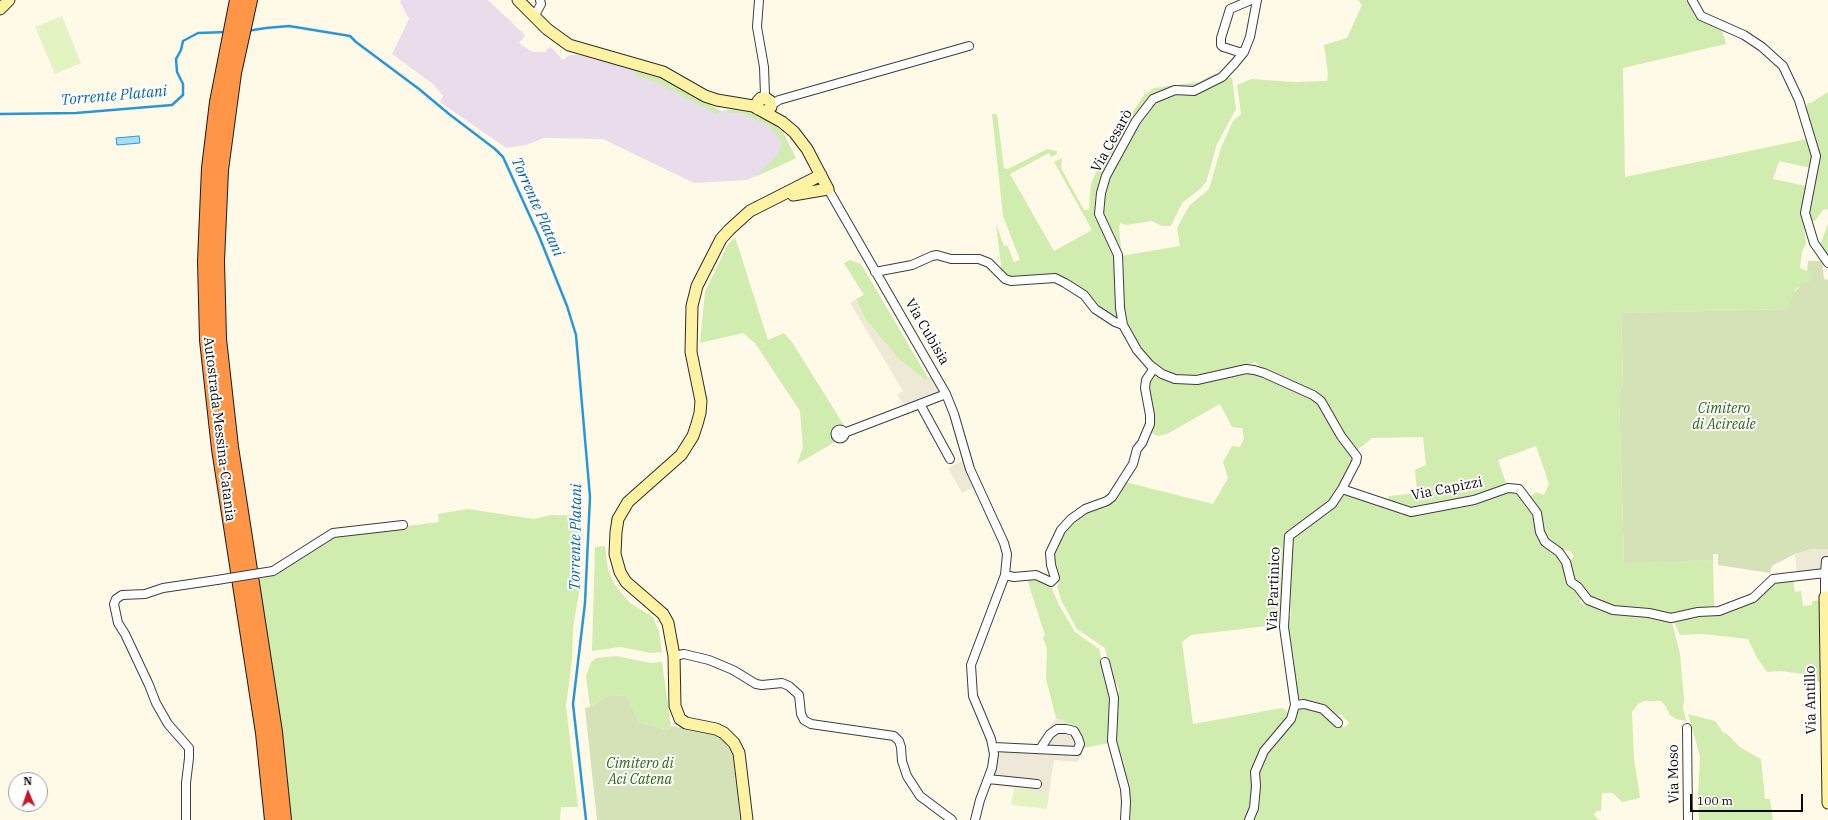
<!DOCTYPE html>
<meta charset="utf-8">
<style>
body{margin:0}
#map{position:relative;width:1828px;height:820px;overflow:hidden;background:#fffae8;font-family:"IBM Plex Serif",serif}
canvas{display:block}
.north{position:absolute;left:8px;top:772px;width:40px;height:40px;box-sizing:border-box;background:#fff;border:1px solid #9d9d9d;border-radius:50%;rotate:358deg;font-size:11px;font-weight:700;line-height:16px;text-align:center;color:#0a0a0a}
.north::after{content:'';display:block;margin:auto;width:14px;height:18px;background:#c51825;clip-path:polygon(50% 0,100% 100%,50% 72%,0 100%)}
.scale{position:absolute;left:1690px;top:794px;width:113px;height:18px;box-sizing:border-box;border:2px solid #0a0a0a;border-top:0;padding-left:5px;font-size:12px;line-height:14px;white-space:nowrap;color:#0a0a0a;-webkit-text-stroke:3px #fff;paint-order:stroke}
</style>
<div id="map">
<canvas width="1828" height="820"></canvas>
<div class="north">N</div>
<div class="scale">100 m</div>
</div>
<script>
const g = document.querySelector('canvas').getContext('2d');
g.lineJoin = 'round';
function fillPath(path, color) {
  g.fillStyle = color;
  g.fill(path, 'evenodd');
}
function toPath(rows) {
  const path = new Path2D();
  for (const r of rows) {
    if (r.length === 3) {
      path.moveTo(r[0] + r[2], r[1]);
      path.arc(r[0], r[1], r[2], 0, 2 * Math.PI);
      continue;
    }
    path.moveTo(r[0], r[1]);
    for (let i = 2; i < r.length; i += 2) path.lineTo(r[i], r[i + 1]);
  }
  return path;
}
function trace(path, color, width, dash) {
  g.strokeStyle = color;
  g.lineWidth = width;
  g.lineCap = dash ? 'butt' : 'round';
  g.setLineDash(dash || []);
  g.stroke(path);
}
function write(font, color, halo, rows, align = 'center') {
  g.font = font + ' "IBM Plex Serif",serif';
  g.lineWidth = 4;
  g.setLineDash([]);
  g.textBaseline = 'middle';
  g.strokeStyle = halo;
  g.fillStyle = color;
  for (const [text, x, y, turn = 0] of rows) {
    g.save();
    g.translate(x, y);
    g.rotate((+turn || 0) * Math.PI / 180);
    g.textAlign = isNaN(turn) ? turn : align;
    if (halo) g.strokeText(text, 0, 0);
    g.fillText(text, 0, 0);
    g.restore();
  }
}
const industrial = toPath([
 [401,0,488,0,524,34,525,36,519,43,532,52,546,52,546,50,551,47,563,60,569,55,579,55,654,74,721,111,743,109,776,126,782,131,796,158,747,180,694,183,603,139,544,138,526,145,506,148,440,102,443,96,433,84,392,54,409,19,400,2]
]);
const green = toPath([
 [1358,0,1687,0,1695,17,1722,30,1726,44,1623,68,1625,177,1807,139,1812,162,1811,168,1779,161,1773,179,1806,186,1802,209,1806,243,1802,252,1800,268,1807,271,1812,271,1811,280,1797,288,1793,294,1789,309,1621,313,1623,383,1619,394,1624,562,1713,560,1714,606,1710,610,1672,616,1614,608,1591,598,1571,576,1569,563,1574,556,1570,551,1560,550,1547,540,1528,498,1536,492,1544,495,1549,484,1536,446,1498,460,1507,486,1473,498,1409,508,1387,501,1389,496,1417,493,1415,470,1426,465,1423,437,1372,438,1356,451,1344,436,1338,423,1326,405,1262,369,1255,362,1247,366,1196,378,1176,377,1163,372,1141,351,1125,321,1120,269,1123,268,1124,263,1121,261,1121,256,1180,246,1177,228,1189,206,1209,189,1221,148,1233,121,1241,114,1237,85,1251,79,1294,82,1327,81,1328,74,1324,45,1347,38,1362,5],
 [636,69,654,74,721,111,717,114,654,81,636,76],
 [1216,73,1214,78,1200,85,1153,96,1113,157,1097,206,1114,249,1115,303,1118,320,1114,319,1065,281,1011,278,1002,274,996,224,1004,246,1007,245,1014,262,1020,260,1003,216,992,114,997,114,1004,168,1008,169,1047,149,1057,151,1057,154,1051,157,1049,153,1010,174,1054,251,1092,230,1054,162,1062,158,1061,168,1084,210,1089,210,1091,184,1100,162,1144,95,1154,88,1199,82],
 [1225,78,1232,78,1236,109,1217,144,1206,182,1200,189,1182,203,1171,226,1162,226,1152,221,1126,225,1120,223,1119,230,1121,245,1120,251,1102,212,1104,193,1109,176,1139,123,1155,102,1175,93],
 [1828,92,1828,209,1823,210,1815,221,1810,221,1809,213,1819,156,1806,108,1808,103,1811,103],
 [743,109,754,111,776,126,782,131,796,158,755,177,778,155,781,148,781,142,777,135,768,125,742,113,727,113,727,110],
 [1828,223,1828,256,1820,246],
 [735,237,768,340,784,333,792,342,845,427,838,427,832,431,832,438,835,442,797,464,803,448,800,411,755,343,743,333,700,343,705,292,727,246],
 [850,260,861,264,928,378,925,380,900,360,865,319,856,299,864,295,844,263],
 [1250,372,1284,384,1284,387,1290,387,1316,400,1354,458,1331,501,1288,536,1280,616,1267,615,1267,626,1191,635,1182,642,1193,724,1282,708,1287,711,1289,718,1259,752,1251,807,1246,820,1127,820,1130,817,1130,808,1115,746,1116,698,1119,691,1117,684,1111,680,1105,648,1077,629,1062,602,1057,587,1059,582,1058,572,1053,564,1053,556,1063,531,1069,525,1125,482,1213,504,1228,478,1223,462,1232,446,1240,447,1244,439,1242,428,1232,427,1220,404,1167,434,1158,436,1150,432,1154,415,1148,390,1148,383,1154,373,1174,380],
 [1514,490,1533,512,1538,534,1558,554,1582,597,1580,602,1583,605,1589,603,1672,622,1680,654,1684,699,1683,708,1686,721,1676,719,1670,715,1666,707,1661,701,1644,701,1638,704,1632,712,1634,759,1640,798,1622,802,1613,793,1602,793,1601,811,1597,811,1594,815,1599,820,1253,820,1258,775,1265,754,1291,724,1299,709,1307,707,1322,714,1338,726,1345,727,1349,723,1341,714,1336,718,1324,706,1296,697,1294,659,1288,625,1288,619,1291,615,1290,606,1292,536,1334,505,1345,493,1409,513],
 [468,509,534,519,551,515,581,516,579,593,573,628,572,659,566,706,578,807,561,807,560,820,291,820,285,754,259,579,278,573,334,535,439,522,438,514],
 [605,546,608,570,615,585,630,603,653,617,659,632,662,652,651,653,620,647,592,651,595,547],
 [1034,578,1050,584,1059,605,1075,632,1099,649,1112,700,1109,743,1084,748,1081,734,1072,725,1056,718,1046,679,1047,649,1043,638,1045,635,1027,579],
 [1793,580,1795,592,1801,591,1803,606,1812,605,1812,601,1821,600,1822,682,1813,681,1802,674,1781,671,1767,672,1757,658,1748,639,1703,634,1680,635,1674,622,1675,619,1698,615,1721,614,1742,607,1757,599,1773,584],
 [616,656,651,663,662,662,671,726,669,730,644,724,638,720,625,696,610,695,590,707,586,676,591,662,596,658],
 [1688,714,1715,721,1723,732,1727,734,1741,748,1761,759,1765,799,1770,799,1773,820,1699,820,1698,796,1700,756]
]);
const cemetery = toPath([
 [1808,261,1822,261,1824,279,1828,280,1828,549,1812,549,1795,554,1772,566,1770,573,1718,565,1718,554,1713,554,1713,560,1624,563,1619,394,1623,383,1621,313,1788,309,1793,294,1802,284,1811,280,1812,271,1807,271],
 [610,695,626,696,638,720,644,724,669,730,671,726,709,733,724,740,733,756,740,820,597,820,585,708,590,707]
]);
const pitch = toPath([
 [62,16,81,63,55,74,35,27],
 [1014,788,1049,792,1047,809,1011,805]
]);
const plaza = toPath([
 [856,299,865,319,900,360,925,379,934,374,946,394,907,409,897,395,903,391,850,303],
 [967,458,978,485,962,493,948,468],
 [1812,549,1828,549,1828,597,1825,573,1797,576,1795,554],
 [1056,718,1072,725,1081,734,1084,748,1078,762,1054,760,1049,793,986,784,992,742,1037,745]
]);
const water = toPath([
 [139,136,140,143,117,145,116,138,139,136]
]);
const stream = toPath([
 [247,31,266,28,289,26,350,36,356,42,419,89,449,114,495,149,503,157,539,236,567,306,576,335,590,497,585,603,573,704,586,820],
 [0,114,76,113,172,105,183,95,183,84,177,72,176,59,181,50,183,41,198,33,226,32]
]);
const street = toPath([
 [759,0,757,27,764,67,765,95,767,99],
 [1692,0,1701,16,1744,35,1762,47,1783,66,1799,100,1816,156,1805,213,1814,243,1828,263],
 [534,17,541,4,540,0],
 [1244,52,1239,52,1223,47,1221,45,1221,38,1230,9,1251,0],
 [771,105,779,100,969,46],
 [828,189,946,394,954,414,970,469,1004,543,1007,554,1005,575,971,665,973,696,991,739,994,754,992,768,980,800,975,820],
 [875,272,912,265,932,256,937,255,951,259,979,259,989,263,1005,279,1011,281,1055,278,1065,283,1084,295,1095,309,1115,322,1123,325,1137,350,1150,365,1162,374,1175,379,1197,380,1246,369,1254,370,1264,373,1313,395,1321,401,1341,436,1357,457,1356,462,1342,489,1332,504,1289,536,1284,627,1295,705,1291,719,1264,751,1255,772,1256,786,1254,808,1249,820],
 [1123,325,1120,308,1118,255,1099,214,1101,193,1106,176,1136,121,1153,99,1175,90,1194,91,1222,77,1235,63,1244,52,1250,37,1257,0],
 [920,404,950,459],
 [840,434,4.5],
 [844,433,946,394],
 [1342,489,1411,512,1474,500,1508,488,1519,489,1537,513,1540,532,1545,542,1559,552,1566,562,1571,582,1578,587,1588,600,1613,610,1649,613,1671,618,1698,612,1719,611,1753,598,1773,579,1825,573],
 [273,571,333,533,403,525],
 [1005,575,1014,577,1036,575,1051,582,1055,578,1051,565,1050,553,1061,530,1071,519,1085,509,1107,501,1112,497,1133,464,1137,449,1142,443,1150,424,1150,415,1145,388,1146,380,1154,368],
 [1825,597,1825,573,1826,561,1828,561],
 [674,656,684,654,709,660,733,670,756,684,762,685,782,683,789,686,799,695,801,714,804,720,811,724,894,736,899,741,901,747,902,761,907,776,920,796,952,820],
 [1105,662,1114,698,1112,741,1125,789,1126,802,1125,820],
 [1295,705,1304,704,1323,709,1338,723],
 [1687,728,1688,820],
 [994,747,1077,751,1080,744,1078,738,1074,731,1066,729,1057,729,1050,734,1040,749],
 [988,779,1037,784],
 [186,820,186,783,189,758,189,748,168,724,156,703,149,685,125,634,118,623,114,604,116,599,122,595,145,594,163,588,217,580]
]);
const secondary = toPath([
 [518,0,547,29,569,45,663,72,705,96,717,100,753,106,782,122,794,132,807,149,828,189,793,195],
 [0,9,9,0],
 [758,109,758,101,761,98,767,99,770,101,771,107,765,112],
 [1828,597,1825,597,1828,803],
 [747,820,739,753,734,743,724,733,716,729,686,723,680,719,675,706,674,656,668,623,663,614,626,582,620,572,615,554,616,532,618,519,628,502,681,455,693,436,697,424,700,413,701,401,691,352,692,306,697,286,721,239,729,230,750,211,821,175]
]);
const highway = toPath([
 [237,0,217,102,209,168,205,261,207,340,219,449,263,733,272,820],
 [250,0,234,73,221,170,217,261,219,339,231,447,275,732,284,820]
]);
const streetBridge = toPath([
 [217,580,273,571]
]);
const streetNames = [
 ["Via Cesarò",1112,141,-61],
 ["Via Cubisia",927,332,60],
 ["Autostrada Messina-Catania",219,429,83],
 ["Via Capizzi",1447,489,-11],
 ["Via Partinico",1274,589,-88],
 ["Via Antillo",1811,700,-91],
 ["Via Moso",1674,774,-91]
];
const parkNames = [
 ["Cimitero",1724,409],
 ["di Acireale",1724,425],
 ["Cimitero di",640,764],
 ["Aci Catena",640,780]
];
const waterNames = [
 ["Torrente Platani",114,96,-5],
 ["Torrente Platani",537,207,66],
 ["Torrente Platani",576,537,-89]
];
fillPath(industrial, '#e9ddeb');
fillPath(green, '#d0ecae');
fillPath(cemetery, '#d5e2b8');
fillPath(pitch, '#e3f3c1');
fillPath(plaza, '#eee8d7');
fillPath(water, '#a7defc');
trace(water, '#2897d9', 1);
trace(stream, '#2897d9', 2.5);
trace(street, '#3d3d3d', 10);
trace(secondary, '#2c2c2c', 13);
trace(highway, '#1b1b1b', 16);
trace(street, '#fff', 8);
trace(secondary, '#fff2a3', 11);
trace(highway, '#ff9546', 14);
trace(streetBridge, '#3d3d3d', 10, []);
trace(streetBridge, '#fff', 8);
write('14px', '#0a0a0a', '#fff', streetNames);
write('italic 14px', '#296616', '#fff', parkNames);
write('italic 15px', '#0a66a5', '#fff', waterNames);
</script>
